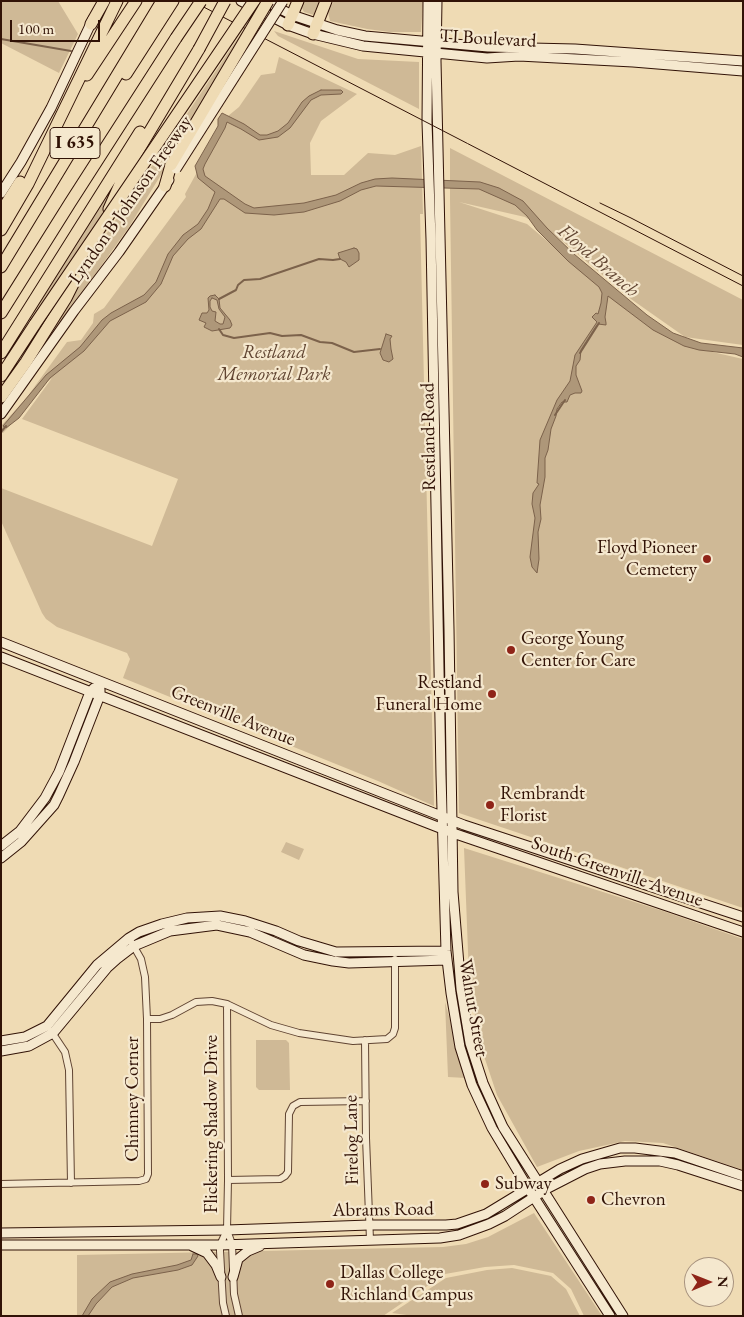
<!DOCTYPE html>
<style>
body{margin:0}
#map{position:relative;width:744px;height:1317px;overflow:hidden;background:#efdbb4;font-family:"EB Garamond",serif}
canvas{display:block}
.frame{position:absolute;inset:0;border:2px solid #311206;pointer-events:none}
.north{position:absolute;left:684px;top:1257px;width:50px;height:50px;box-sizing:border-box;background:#f5e8ce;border:1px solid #a7927e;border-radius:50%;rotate:89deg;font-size:14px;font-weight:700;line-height:20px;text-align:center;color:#311206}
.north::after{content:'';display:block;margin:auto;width:18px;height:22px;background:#8f2418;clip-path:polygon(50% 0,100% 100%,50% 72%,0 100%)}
.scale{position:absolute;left:10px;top:20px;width:90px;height:22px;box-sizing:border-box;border:2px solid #311206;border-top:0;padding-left:6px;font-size:15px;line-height:18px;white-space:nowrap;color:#311206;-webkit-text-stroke:4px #f5e8ce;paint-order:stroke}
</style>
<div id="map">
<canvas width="744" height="1317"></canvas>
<div class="frame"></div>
<div class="north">N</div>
<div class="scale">100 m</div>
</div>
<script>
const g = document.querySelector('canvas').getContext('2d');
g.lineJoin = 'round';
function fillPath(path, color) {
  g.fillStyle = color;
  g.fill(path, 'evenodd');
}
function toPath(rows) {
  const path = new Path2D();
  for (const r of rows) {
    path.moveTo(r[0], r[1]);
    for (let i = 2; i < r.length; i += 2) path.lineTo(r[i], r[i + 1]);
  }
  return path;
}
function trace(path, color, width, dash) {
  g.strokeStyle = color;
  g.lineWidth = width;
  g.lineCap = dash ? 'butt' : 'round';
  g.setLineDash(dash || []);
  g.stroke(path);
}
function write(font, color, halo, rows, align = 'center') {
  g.font = font + ' "EB Garamond",serif';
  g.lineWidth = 4.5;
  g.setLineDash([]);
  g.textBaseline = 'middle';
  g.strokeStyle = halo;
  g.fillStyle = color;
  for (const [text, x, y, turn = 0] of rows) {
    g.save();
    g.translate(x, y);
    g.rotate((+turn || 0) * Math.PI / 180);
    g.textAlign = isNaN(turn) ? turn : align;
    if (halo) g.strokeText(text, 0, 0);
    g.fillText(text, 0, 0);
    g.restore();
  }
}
const green = toPath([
 [1,1,58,1,78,34,59,73,1,43],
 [303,1,323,1,316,13,314,15,304,12,301,6],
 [334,1,423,1,421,32,390,32,367,29,330,21,328,12],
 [252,17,197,116,129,227,10,393,77,288,105,236],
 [274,31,358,59,419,62,419,109,278,36],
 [279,57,357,94,321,121,310,143,311,175,344,175,368,153,395,155,421,146,423,214,420,214,434,806,378,781,123,678,130,659,127,653,57,627,46,619,42,613,1,521,1,488,152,546,178,479,22,419,52,378,38,389,28,406,3,433,1,433,1,426,27,397,67,342,81,340,93,323,94,314,104,308,186,197,185,194,228,116,239,107,261,75,275,73],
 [450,148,743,300,743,345,685,337,631,299,555,235,525,217,459,202,527,224,647,325,675,340,708,351,743,359,743,908,459,813,450,199],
 [117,182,101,216,30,319,95,212],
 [286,842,304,849,299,860,281,852],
 [464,848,663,911,743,939,743,1170,663,1143,625,1141,579,1151,537,1167,497,1095,479,1041,469,977],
 [445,1002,466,1078,448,1077],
 [256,1040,286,1040,289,1043,290,1090,259,1090,256,1087],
 [534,1213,602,1316,584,1316,571,1289,553,1273,514,1265,485,1267,445,1274,383,1316,77,1316,77,1255,443,1247,466,1244,488,1237],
 [512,1268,551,1276,566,1289,580,1316,414,1316,392,1313,446,1278,487,1270]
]);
const water = toPath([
 [321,90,341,90,343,92,341,94,321,95,311,100,290,128,278,137,259,140,241,129,227,122,225,128,205,164,203,169,205,176,245,204,254,208,304,203,336,195,361,183,375,179,392,178,480,182,499,188,523,201,547,228,574,254,647,315,673,333,701,343,743,348,743,357,735,354,699,350,684,346,653,330,608,296,605,317,606,323,606,325,598,324,595,328,581,350,580,360,576,366,576,375,582,391,581,393,575,393,570,395,567,402,562,402,557,409,556,416,551,429,548,450,545,458,545,477,540,505,541,519,538,532,539,559,537,573,532,567,530,557,535,518,532,504,533,493,539,484,537,483,540,440,557,400,570,381,575,355,597,322,592,317,596,313,598,314,601,303,602,293,599,287,568,261,537,230,527,216,515,205,479,189,376,186,361,190,340,201,304,212,274,215,245,213,224,199,220,199,201,229,188,239,173,256,161,284,146,302,110,321,84,351,50,378,19,418,6,428,3,426,46,375,80,347,102,320,111,313,144,295,156,282,168,254,183,235,198,224,208,209,215,192,198,178,195,166,218,126,218,119,222,113,244,124,260,135,267,135,278,131,288,123,302,102,309,96,321,90],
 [354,248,357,249,359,253,359,260,349,267,346,262,340,259,338,253,354,248],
 [215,295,219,299,220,308,230,320,232,325,230,328,212,331,204,327,206,323,199,320,202,313,207,313,209,310,208,298,210,296,215,295],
 [212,298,217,300,219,309,225,317,223,324,220,324,215,321,216,312,212,311,210,307,210,301,212,298],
 [386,334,392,336,390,339,391,349,393,359,389,362,383,360,380,353,386,334],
 [193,1254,197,1254,198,1256,192,1265,178,1270,133,1278,112,1287,96,1304,88,1316,82,1316,92,1299,110,1282,132,1274,177,1265,191,1260,193,1254]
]);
const stream = toPath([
 [1,39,71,51],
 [219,299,236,290,238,285,244,280,260,279,319,259,333,260,340,259],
 [219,329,223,335,234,338,270,333,282,336,301,335,320,342,332,343,354,352,380,349],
 [580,353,599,323],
 [555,415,565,400],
 [1,432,6,426]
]);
const street = toPath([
 [227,1004,228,1180,227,1230,232,1244,234,1294,239,1316],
 [147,1019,160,1019,172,1015,196,1002,212,1001,227,1004,271,1025,299,1033,353,1041,387,1039,393,1034,395,1028,395,959],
 [51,1031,65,1052,69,1070,71,1183],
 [365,1040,366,1138,370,1240],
 [228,1180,280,1179,285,1176,288,1172,289,1114,293,1106,300,1102,366,1101],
 [1,1184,139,1181,146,1179,148,1174,147,1019,145,977,141,959,129,938],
 [226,1316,223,1303,220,1251,220,1245,227,1230]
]);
const secondary = toPath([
 [241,1,288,25,313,34,363,46,487,58,519,56,633,62,743,71],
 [265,1,292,15,337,30,365,36,488,47,575,49,743,61],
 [428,1,427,122,431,239,441,775,446,951,451,993,460,1047,472,1085,492,1128,528,1188,610,1316],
 [437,1,436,61,449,629,453,892,461,989,470,1043,483,1083,503,1127,623,1316],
 [1,193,21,162,51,108,93,19],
 [1,414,74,311,119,252,169,180],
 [1,642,464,825,743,917],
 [1,657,453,833,743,932],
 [1,846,20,831,45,798,59,772,90,692,94,688],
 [1,858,21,842,54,805,59,795,74,762,100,695,100,689],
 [1,1041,25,1037,47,1026,97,965,129,938,139,932,162,924,187,918,220,916,245,921,276,931,299,941,336,952,446,951],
 [1,1051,29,1046,53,1033,107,968,117,959,134,946,170,931,217,925,250,932,304,955,333,961,349,963,447,960],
 [1,1233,227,1230,369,1225,446,1225,457,1224,486,1214,560,1169,582,1159,620,1148,635,1148,675,1153,743,1176],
 [1,1245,220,1245,440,1238,459,1235,489,1224,505,1216,548,1188,585,1169,600,1164,625,1161,660,1161,678,1165,743,1186],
 [192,1246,207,1253,216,1265,221,1277],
 [233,1277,238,1259,248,1251,260,1246]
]);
const highway = toPath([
 [91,24,104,1],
 [288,25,298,1],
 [313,34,326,1],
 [126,74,173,1],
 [87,75,136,1],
 [165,186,171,165],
 [109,209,126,171,199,49],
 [1,212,20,182],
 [1,230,28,184,117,1],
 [1,267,162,1],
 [1,313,70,203,176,38],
 [1,353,140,132],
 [1,376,35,324],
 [1,397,26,362,66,298,94,242]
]);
const tram = toPath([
 [192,1,743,286],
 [600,203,631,218,743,276]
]);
const secondaryBridge = toPath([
 [176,169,283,1]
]);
const highwayBridge = toPath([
 [176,38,201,1],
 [199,49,225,1],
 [171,165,268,1],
 [35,324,254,1]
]);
const markers = [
 [707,559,5,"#8f2418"],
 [511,650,5,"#8f2418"],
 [492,694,5,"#8f2418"],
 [490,805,5,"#8f2418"],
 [485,1184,5,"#8f2418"],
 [591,1200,5,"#8f2418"],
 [330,1284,5,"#8f2418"]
];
const shields = [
 [75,143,50]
];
const shieldNames = [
 ["I 635",75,143]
];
const streetNames = [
 ["TI Boulevard",488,39,3],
 ["Lyndon B Johnson Freeway",131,200,-55],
 ["Restland Road",429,437,-91],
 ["Greenville Avenue",233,716,22],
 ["South Greenville Avenue",617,872,19],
 ["Walnut Street",473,1008,80],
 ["Chimney Corner",133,1099,-90],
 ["Flickering Shadow Drive",212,1124,-90],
 ["Firelog Lane",352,1140,-91],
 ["Abrams Road",383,1210,-1]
];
const parkNames = [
 ["Restland",274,353],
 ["Memorial Park",274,375]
];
const poiNames = [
 ["Floyd Pioneer",697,548,"right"],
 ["Cemetery",697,570,"right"],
 ["George Young",521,639],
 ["Center for Care",521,661],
 ["Restland",482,683,"right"],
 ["Funeral Home",482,705,"right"],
 ["Rembrandt",500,794],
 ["Florist",500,816],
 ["Subway",495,1184],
 ["Chevron",601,1200],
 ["Dallas College",340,1273],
 ["Richland Campus",340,1295]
];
const waterNames = [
 ["Floyd Branch",598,261,41]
];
fillPath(green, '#cfb996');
fillPath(water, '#ae9779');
trace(water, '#7c624b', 1);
trace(stream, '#7c624b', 2);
trace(street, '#604432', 8);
trace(secondary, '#311206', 11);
trace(highway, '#311206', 13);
trace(street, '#f5e8ce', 6);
trace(secondary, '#f5e8ce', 9);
trace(highway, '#efdbb4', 11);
trace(tram, '#311206', 1);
trace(secondaryBridge, '#311206', 11, []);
trace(highwayBridge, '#311206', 13, []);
trace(secondaryBridge, '#f5e8ce', 9);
trace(highwayBridge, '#efdbb4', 11);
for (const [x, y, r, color] of markers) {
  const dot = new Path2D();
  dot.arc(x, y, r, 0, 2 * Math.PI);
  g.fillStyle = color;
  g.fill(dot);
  trace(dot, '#f5e8ce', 2);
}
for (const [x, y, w] of shields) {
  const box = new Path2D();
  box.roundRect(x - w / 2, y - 15.5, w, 31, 4);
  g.fillStyle = '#f5e8ce';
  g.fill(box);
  trace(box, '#311206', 1);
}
write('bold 18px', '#311206', null, shieldNames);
write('19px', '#311206', '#f5e8ce', streetNames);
write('italic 19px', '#604431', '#f5e8ce', parkNames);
write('19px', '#311206', '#f5e8ce', poiNames, 'left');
write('italic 20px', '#634734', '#f5e8ce', waterNames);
</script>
